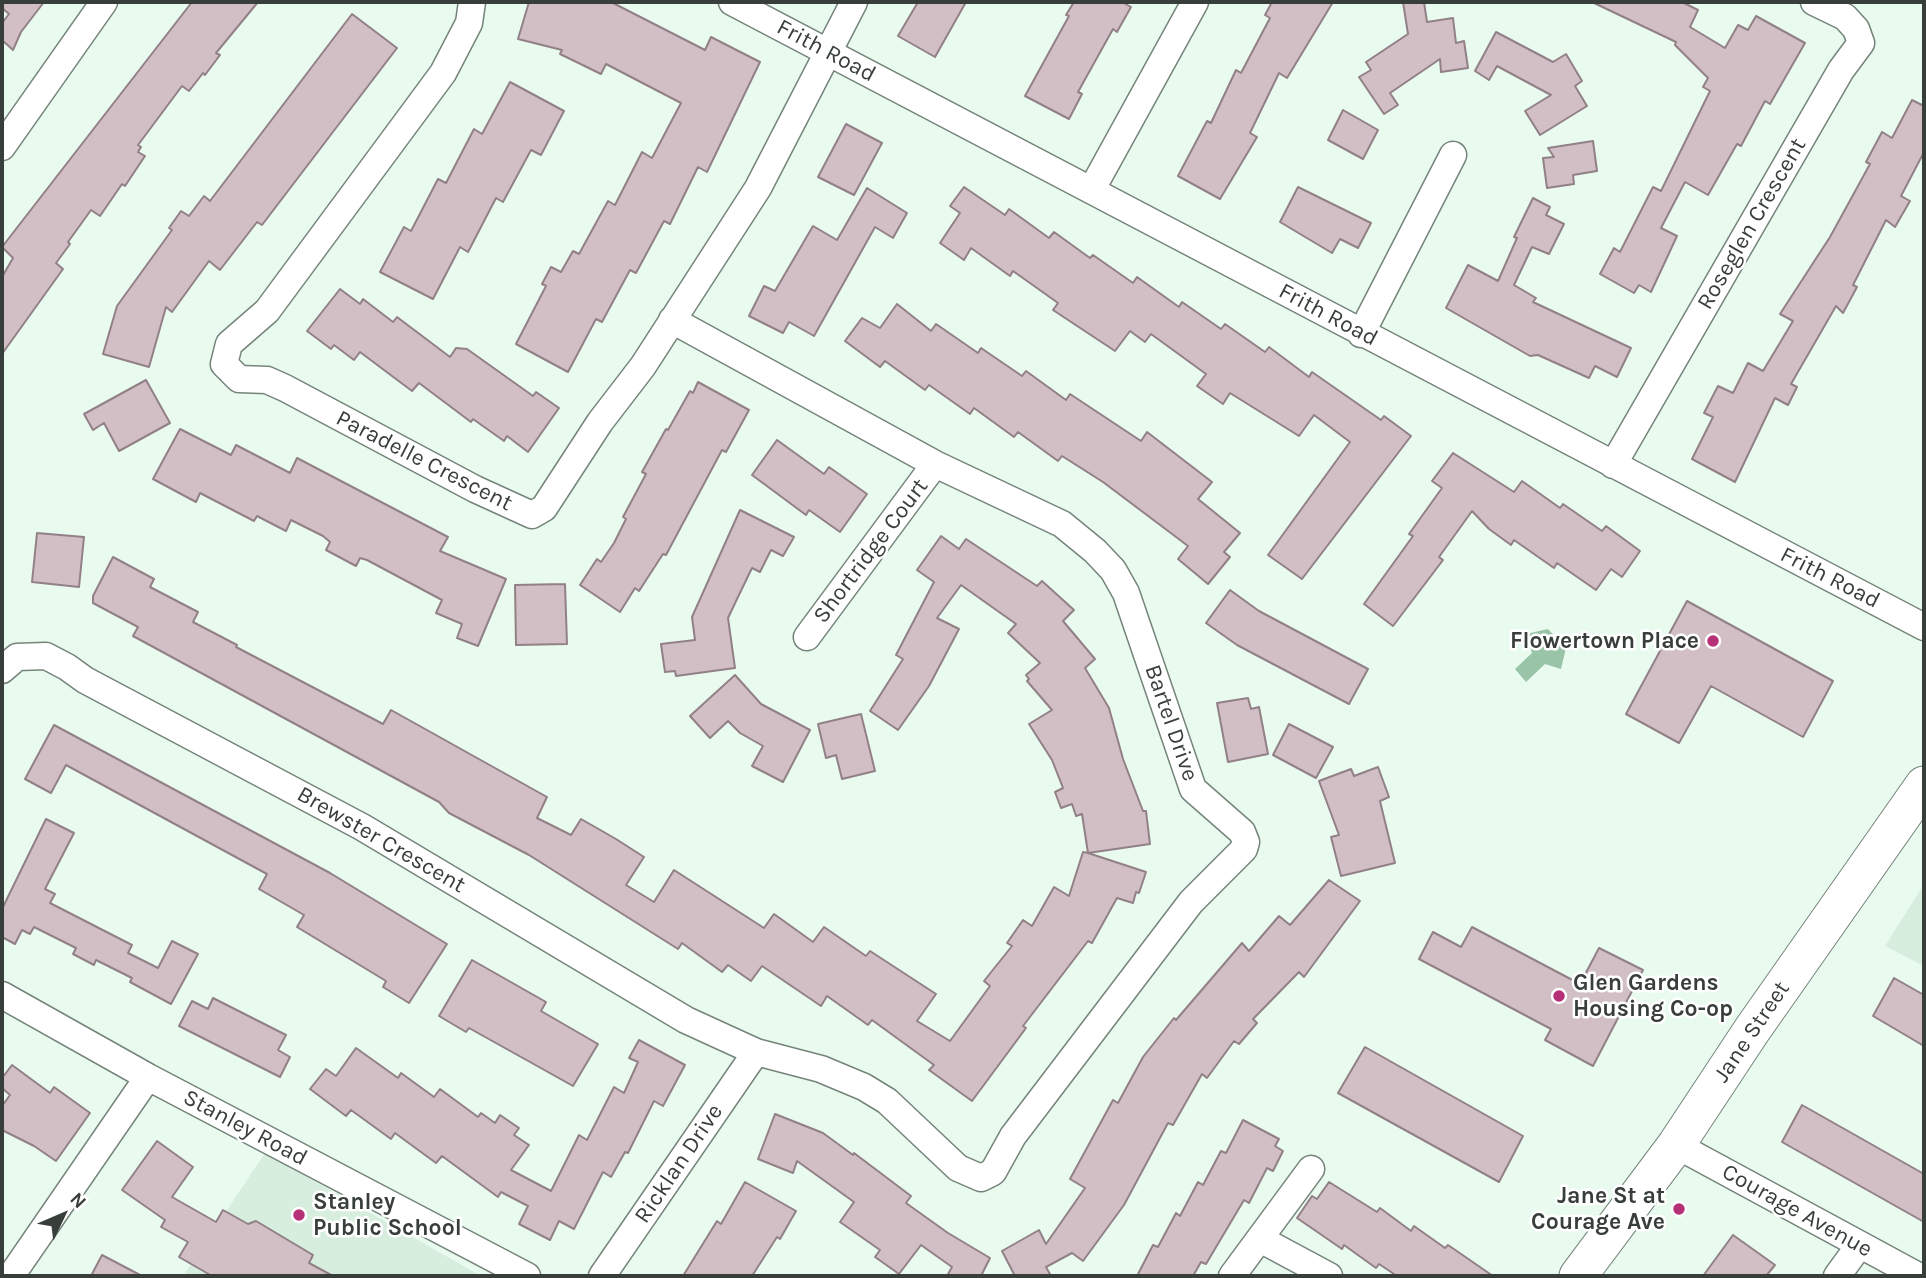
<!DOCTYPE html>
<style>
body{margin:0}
#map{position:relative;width:1926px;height:1278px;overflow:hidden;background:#e9faef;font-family:Karla,sans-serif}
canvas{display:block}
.frame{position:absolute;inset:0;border:4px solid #383e3a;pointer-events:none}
.north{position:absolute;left:28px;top:1180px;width:70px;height:70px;-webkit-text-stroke:5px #fff;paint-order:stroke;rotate:46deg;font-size:19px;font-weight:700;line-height:28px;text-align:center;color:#383e3a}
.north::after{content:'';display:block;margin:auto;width:24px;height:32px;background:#383e3a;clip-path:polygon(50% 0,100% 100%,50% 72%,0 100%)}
</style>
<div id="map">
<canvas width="1926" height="1278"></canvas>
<div class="frame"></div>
<div class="north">N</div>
</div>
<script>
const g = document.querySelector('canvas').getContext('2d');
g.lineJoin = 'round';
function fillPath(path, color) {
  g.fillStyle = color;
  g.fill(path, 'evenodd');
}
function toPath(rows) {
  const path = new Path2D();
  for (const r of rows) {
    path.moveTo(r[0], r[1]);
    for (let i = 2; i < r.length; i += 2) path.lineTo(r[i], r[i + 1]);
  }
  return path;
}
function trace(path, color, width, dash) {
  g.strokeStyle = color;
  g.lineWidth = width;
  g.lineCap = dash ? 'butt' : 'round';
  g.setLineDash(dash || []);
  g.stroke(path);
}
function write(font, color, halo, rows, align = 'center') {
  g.font = font + ' Karla,sans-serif';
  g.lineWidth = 5;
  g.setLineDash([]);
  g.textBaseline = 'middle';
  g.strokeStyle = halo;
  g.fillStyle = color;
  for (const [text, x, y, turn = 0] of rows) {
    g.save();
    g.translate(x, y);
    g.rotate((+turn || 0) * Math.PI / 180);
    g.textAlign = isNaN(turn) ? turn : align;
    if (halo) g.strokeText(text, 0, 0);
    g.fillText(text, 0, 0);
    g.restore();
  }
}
const built = toPath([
 [1924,884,1924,966,1885,946],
 [265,1153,481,1276,183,1276]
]);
const water = toPath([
 [1548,629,1566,648,1561,669,1545,664,1526,682,1515,669,1532,653,1526,634]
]);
const building = toPath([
 [2,2,44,2,21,32,13,50,2,40,2,23,9,14,2,8,2,2],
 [192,2,258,2,216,53,220,55,205,75,203,73,189,91,182,86,138,145,141,147,138,152,145,156,125,186,122,184,100,216,91,210,68,242,70,244,56,263,63,269,2,354,2,277,13,258,2,247,192,2],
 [529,2,611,2,705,50,711,37,760,62,707,172,698,167,670,224,664,221,636,273,630,270,602,322,596,319,568,372,516,344,546,286,542,284,551,267,561,272,573,251,579,254,608,201,615,205,642,152,652,158,681,103,606,64,601,74,560,54,562,50,518,39,529,2],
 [918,2,966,2,935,57,898,36,918,2],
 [1074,2,1122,2,1131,7,1117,32,1113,29,1078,92,1082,94,1069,119,1025,96,1069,16,1066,15,1074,2],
 [1272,2,1333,2,1287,78,1279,73,1250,133,1257,137,1220,199,1178,176,1207,121,1211,123,1236,70,1241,73,1270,18,1265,15,1272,2],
 [1403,2,1424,2,1427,22,1453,18,1456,43,1464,41,1468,68,1441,72,1440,59,1390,93,1398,105,1384,114,1359,77,1371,70,1366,62,1408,34,1403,2],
 [1592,2,1682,2,1698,10,1690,27,1725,48,1738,25,1748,30,1756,16,1805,43,1770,104,1765,101,1741,146,1737,144,1708,195,1685,182,1661,228,1677,236,1651,292,1639,285,1634,293,1600,274,1614,248,1620,252,1653,187,1661,191,1710,91,1703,87,1708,78,1675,45,1676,42,1592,2],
 [352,14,397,48,262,225,257,222,220,270,209,261,172,312,166,307,149,367,103,354,117,306,172,230,169,228,181,211,189,216,204,196,210,201,352,14],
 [1496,32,1553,62,1566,54,1582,81,1575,86,1587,106,1540,135,1525,111,1551,95,1497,66,1489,80,1475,71,1496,32],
 [510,82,564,111,541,155,531,150,503,202,496,198,468,252,460,247,433,299,380,272,404,227,411,231,438,179,446,183,474,129,482,134,510,82],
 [1912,100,1924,106,1924,152,1901,196,1910,201,1895,227,1886,220,1853,285,1857,287,1843,313,1836,306,1791,384,1797,387,1788,405,1775,398,1735,482,1692,459,1713,417,1704,413,1718,386,1733,393,1748,363,1763,371,1793,321,1780,314,1830,237,1870,164,1866,162,1882,132,1892,138,1912,100],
 [1343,110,1378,130,1363,159,1328,140,1343,110],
 [846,124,882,143,854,195,818,177,846,124],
 [1593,141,1597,171,1573,175,1574,184,1547,188,1543,158,1554,157,1548,148,1593,141],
 [964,187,1005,215,1009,209,1049,238,1054,232,1090,258,1093,255,1133,283,1137,277,1179,307,1182,302,1221,329,1225,324,1265,352,1269,347,1309,377,1312,372,1381,420,1384,416,1411,436,1302,579,1268,555,1350,442,1314,415,1299,436,1230,393,1223,404,1197,386,1206,374,1151,334,1145,342,1130,331,1115,351,1053,310,1058,303,1013,271,1010,276,971,248,964,260,940,243,960,213,950,206,964,187],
 [1298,187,1371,223,1358,248,1340,239,1332,253,1280,222,1298,187],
 [867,188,907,213,893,238,875,227,814,336,789,322,783,333,749,316,764,286,775,291,813,226,837,240,867,188],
 [1533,198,1550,207,1546,215,1564,224,1549,254,1532,247,1514,285,1536,298,1533,302,1631,348,1617,377,1595,366,1589,378,1538,355,1530,356,1446,308,1468,265,1498,281,1517,238,1514,237,1533,198],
 [340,289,360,304,363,299,393,322,397,317,450,357,456,348,467,349,533,396,536,392,559,408,528,452,507,436,504,441,473,419,471,422,419,383,412,391,360,352,354,360,334,345,331,349,307,331,340,289],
 [897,304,931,331,936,324,978,353,981,348,1022,376,1026,371,1066,400,1070,394,1141,441,1147,432,1212,482,1198,499,1240,533,1224,552,1230,557,1208,584,1178,559,1188,546,1103,482,1062,456,1058,461,1018,432,1014,437,974,408,970,414,929,385,925,390,885,361,880,367,845,341,862,318,880,328,897,304],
 [146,380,170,423,119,451,104,423,93,430,84,414,146,380],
 [698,382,749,410,726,452,722,450,666,555,663,554,639,591,635,588,620,612,580,585,597,559,601,562,614,543,626,519,623,517,646,474,642,472,666,429,668,430,690,391,693,393,698,382],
 [180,429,231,455,236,445,290,473,297,458,448,537,440,551,506,579,478,646,457,638,462,624,436,613,442,600,367,560,360,558,356,566,326,550,330,542,323,536,291,520,286,531,257,516,254,521,200,493,196,502,153,479,180,429],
 [777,440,824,474,829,467,867,494,840,532,809,510,806,515,752,475,777,440],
 [1453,453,1514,492,1522,481,1560,508,1563,504,1602,531,1606,526,1640,551,1622,577,1611,569,1596,590,1557,563,1554,568,1514,540,1511,545,1489,529,1472,511,1439,557,1443,560,1393,626,1364,604,1413,536,1409,534,1442,488,1432,481,1453,453],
 [740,510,794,537,783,556,771,550,760,572,752,568,737,599,728,618,735,668,676,676,675,671,665,672,661,644,695,640,692,617,740,510],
 [37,533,84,537,79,587,32,582,37,533],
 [941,536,959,549,966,539,1037,586,1042,581,1074,610,1063,621,1095,659,1085,668,1109,708,1123,759,1143,811,1146,811,1150,844,1088,853,1146,872,1139,893,1136,892,1133,903,1117,898,1092,943,1088,941,1023,1026,1026,1028,972,1101,929,1070,934,1065,872,1020,868,1025,827,996,821,1006,762,966,751,981,728,965,722,972,682,943,678,949,529,855,449,813,439,802,133,636,138,627,93,603,93,596,113,557,154,579,150,587,198,612,193,622,237,645,236,647,383,724,391,710,547,797,537,818,571,835,581,819,616,839,644,857,626,885,654,902,674,870,764,928,774,914,813,942,824,927,866,956,870,951,936,994,917,1021,950,1041,990,986,984,981,1012,946,1007,943,1023,920,1032,926,1054,887,1069,896,1083,852,1088,853,1082,814,1076,816,1072,804,1061,808,1055,792,1063,788,1052,760,1029,724,1052,710,1027,681,1029,679,1026,675,1040,663,1008,633,1016,624,961,585,937,618,959,629,929,686,898,730,870,711,903,659,896,655,934,582,917,570,941,536],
 [565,584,567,644,516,645,515,585,565,584],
 [1230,590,1259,611,1368,669,1349,704,1237,645,1206,623,1230,590],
 [1687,601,1833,681,1803,737,1711,686,1679,743,1626,714,1687,601],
 [735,675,761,704,810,730,783,782,752,766,763,746,740,733,728,721,710,738,690,716,735,675],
 [1248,698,1251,709,1259,707,1268,754,1228,762,1217,703,1248,698],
 [861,714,875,771,842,779,836,755,826,758,818,724,861,714],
 [1289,724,1333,747,1316,778,1273,755,1289,724],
 [54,725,330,873,447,944,409,1003,383,987,386,981,297,927,304,915,259,889,267,874,66,765,51,793,25,779,54,725],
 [1378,767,1389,797,1380,801,1395,863,1341,876,1331,837,1339,835,1319,781,1351,769,1354,776,1378,767],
 [46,819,74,833,45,889,55,894,50,903,132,945,128,953,158,968,172,941,198,954,171,1004,130,982,132,978,96,960,94,965,73,954,76,948,34,927,30,934,22,930,15,944,2,937,2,909,46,819],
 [1329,880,1360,901,1304,977,1299,972,1253,1019,1257,1023,1239,1044,1234,1041,1207,1078,1202,1074,1173,1125,1168,1123,1124,1205,1083,1261,1072,1253,1046,1267,1051,1276,1015,1276,1002,1251,1039,1230,1046,1244,1085,1188,1070,1179,1113,1100,1118,1103,1143,1057,1174,1018,1176,1020,1242,943,1249,951,1279,916,1290,925,1329,880],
 [1472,927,1580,984,1599,948,1643,970,1593,1066,1545,1040,1551,1029,1419,959,1433,932,1461,947,1472,927],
 [472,960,546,1002,541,1011,598,1044,573,1086,469,1028,466,1032,439,1016,472,960],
 [1894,978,1924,995,1924,1046,1873,1016,1894,978],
 [213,998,286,1035,278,1050,290,1057,280,1077,179,1026,192,1001,208,1009,213,998],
 [639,1040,685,1065,663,1106,654,1101,628,1153,625,1152,611,1177,603,1172,574,1229,559,1221,550,1240,519,1224,528,1206,501,1192,498,1197,442,1156,436,1163,395,1133,391,1139,351,1110,346,1116,310,1089,326,1069,336,1076,356,1048,398,1078,401,1073,434,1097,440,1089,478,1117,481,1113,495,1123,500,1115,519,1128,514,1135,529,1145,511,1170,551,1191,579,1135,587,1140,614,1087,624,1093,638,1062,629,1058,639,1040],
 [1365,1047,1523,1136,1499,1182,1338,1093,1365,1047],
 [12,1065,50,1093,54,1087,90,1113,56,1161,34,1146,2,1130,2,1106,10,1095,2,1088,2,1078,12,1065],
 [1802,1105,1924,1174,1924,1222,1782,1142,1802,1105],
 [775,1114,823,1133,853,1155,854,1153,911,1196,906,1203,948,1233,990,1258,981,1276,947,1276,952,1267,921,1245,899,1274,875,1257,880,1250,840,1222,854,1202,797,1161,793,1173,758,1159,775,1114],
 [1243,1120,1279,1139,1275,1146,1283,1151,1273,1171,1267,1168,1249,1203,1244,1200,1206,1264,1201,1262,1193,1276,1137,1276,1153,1245,1158,1247,1176,1213,1180,1216,1198,1182,1203,1185,1221,1151,1226,1153,1243,1120],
 [157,1141,193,1167,172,1197,216,1222,223,1210,248,1224,256,1221,313,1255,309,1263,333,1276,212,1276,179,1257,188,1242,161,1227,165,1220,122,1190,157,1141],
 [745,1182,796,1211,780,1239,777,1237,752,1276,683,1276,717,1221,721,1224,745,1182],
 [1329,1182,1377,1212,1380,1208,1411,1231,1414,1226,1445,1248,1448,1245,1493,1276,1397,1276,1379,1264,1376,1268,1344,1245,1342,1249,1297,1218,1312,1196,1317,1199,1329,1182],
 [1733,1235,1775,1265,1766,1276,1703,1276,1733,1235],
 [102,1255,142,1276,91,1276,102,1255]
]);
const minor = toPath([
 [472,2,469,23,443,73,267,311,229,344,224,364,239,379,267,380,285,388,475,489,532,515,544,508,600,422,643,366,758,188,854,2],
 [732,2,1924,627],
 [2,147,104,2],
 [1092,189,1195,2],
 [1361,334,1453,155],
 [1613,465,1841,70,1861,43,1856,29,1845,17,1814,2],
 [807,637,935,464],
 [2,670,17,657,46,656,67,667,85,680,362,827,686,1020,756,1052,821,1069,864,1087,887,1101,958,1168,981,1178,993,1172,1013,1136,1191,902,1244,849,1246,842,1242,832,1193,789,1126,593,1113,570,1095,551,1062,524,935,464,672,320],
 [2,995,148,1077,527,1276],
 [1676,1145,1918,1276],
 [1260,1239,1329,1276],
 [11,1276,148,1077],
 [602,1276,756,1052],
 [1232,1276,1311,1169],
 [1837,1276,1859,1246]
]);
const secondary = toPath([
 [1578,1276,1676,1145,1752,1030,1924,785]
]);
const markers = [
 [1713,641,7,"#b53077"],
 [1559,996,7,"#b53077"],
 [1679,1209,7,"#b53077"],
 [299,1215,7,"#b53077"]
];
const streetNames = [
 ["Frith Road",826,51,28],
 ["Roseglen Crescent",1752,224,-60],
 ["Frith Road",1328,315,28],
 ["Paradelle Crescent",424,461,27],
 ["Shortridge Court",871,551,-53],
 ["Frith Road",1830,578,27],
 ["Bartel Drive",1171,723,71],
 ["Brewster Crescent",381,840,30],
 ["Jane Street",1752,1032,-56],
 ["Stanley Road",245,1128,28],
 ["Ricklan Drive",679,1164,-56],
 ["Courage Avenue",1797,1211,29]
];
const poiNames = [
 ["Flowertown Place",1699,641],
 ["Glen Gardens",1573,983,"left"],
 ["Housing Co-op",1573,1009,"left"],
 ["Jane St at",1665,1196],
 ["Courage Ave",1665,1222],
 ["Stanley",313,1202,"left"],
 ["Public School",313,1228,"left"]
];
fillPath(built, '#d7eedf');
fillPath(water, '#99c4a8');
fillPath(building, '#d2bfc6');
trace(building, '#928087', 2);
trace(minor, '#75847a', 29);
trace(secondary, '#75847a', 39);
trace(minor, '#fff', 26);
trace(secondary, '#fff', 37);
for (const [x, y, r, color] of markers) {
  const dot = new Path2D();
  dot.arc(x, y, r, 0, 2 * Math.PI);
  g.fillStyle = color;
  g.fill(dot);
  trace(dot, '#fff', 2.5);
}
write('23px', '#383e3a', '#fff', streetNames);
write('bold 23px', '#383e3a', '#fff', poiNames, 'right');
</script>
